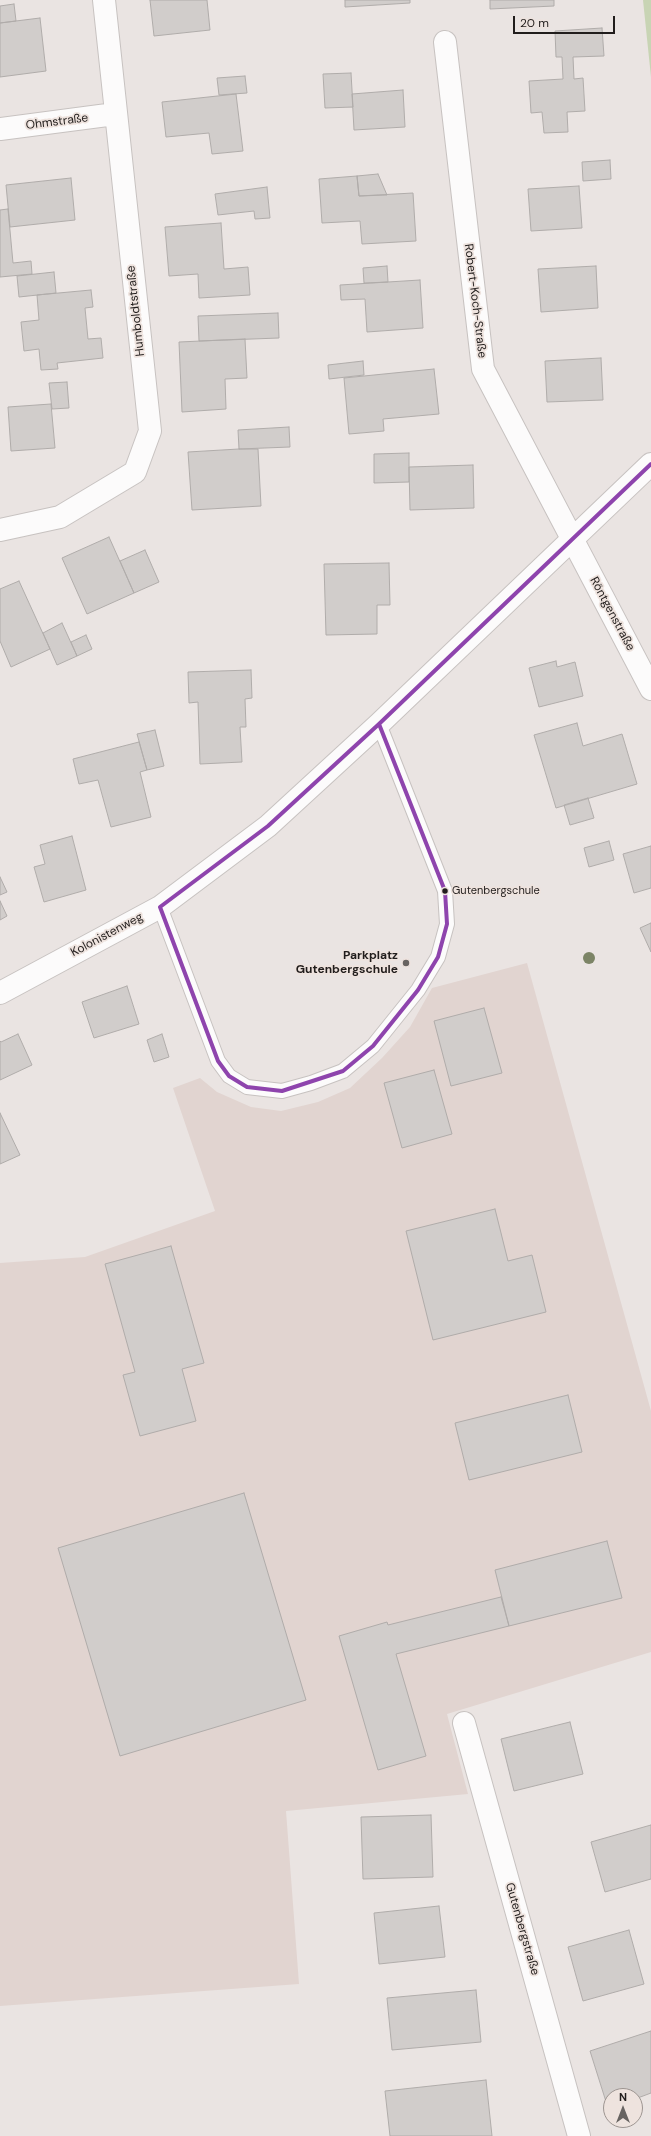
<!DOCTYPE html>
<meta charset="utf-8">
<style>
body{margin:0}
#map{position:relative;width:651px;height:2136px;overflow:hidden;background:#eae4e2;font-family:"DM Sans",sans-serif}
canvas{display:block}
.north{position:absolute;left:603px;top:2088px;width:40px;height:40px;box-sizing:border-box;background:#eee3de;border:1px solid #9c9490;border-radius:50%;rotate:0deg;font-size:11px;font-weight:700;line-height:16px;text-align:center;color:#211d1c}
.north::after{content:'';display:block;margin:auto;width:14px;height:18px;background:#676361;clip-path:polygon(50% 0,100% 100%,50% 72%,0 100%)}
.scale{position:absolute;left:513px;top:16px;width:102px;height:18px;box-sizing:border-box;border:2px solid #211d1c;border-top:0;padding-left:5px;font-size:12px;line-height:14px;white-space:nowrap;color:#211d1c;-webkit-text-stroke:3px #eee3de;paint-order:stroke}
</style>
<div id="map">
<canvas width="651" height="2136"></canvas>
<div class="north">N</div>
<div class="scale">20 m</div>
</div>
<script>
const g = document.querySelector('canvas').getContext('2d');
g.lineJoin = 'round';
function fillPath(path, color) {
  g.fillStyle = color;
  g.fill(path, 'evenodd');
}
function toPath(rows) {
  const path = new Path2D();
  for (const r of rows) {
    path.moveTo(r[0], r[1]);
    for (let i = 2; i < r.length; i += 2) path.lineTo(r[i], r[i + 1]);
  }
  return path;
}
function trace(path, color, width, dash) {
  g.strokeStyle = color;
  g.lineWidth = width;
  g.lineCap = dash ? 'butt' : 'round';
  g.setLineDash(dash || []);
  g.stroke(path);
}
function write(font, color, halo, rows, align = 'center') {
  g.font = font + ' "DM Sans",sans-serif';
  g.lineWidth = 3.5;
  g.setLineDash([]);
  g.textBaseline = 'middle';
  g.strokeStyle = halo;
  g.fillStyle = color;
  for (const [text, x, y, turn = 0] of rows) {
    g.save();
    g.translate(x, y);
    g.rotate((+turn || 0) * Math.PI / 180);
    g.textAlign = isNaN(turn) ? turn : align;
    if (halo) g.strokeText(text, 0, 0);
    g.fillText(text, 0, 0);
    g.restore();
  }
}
const built = toPath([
 [527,963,651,1411,651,1652,447,1714,468,1794,286,1811,299,1984,0,2006,0,1263,85,1257,215,1211,173,1088,200,1078,217,1092,251,1107,281,1111,318,1102,350,1088,382,1058,410,1027,432,988]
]);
const green = toPath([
 [643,0,651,0,651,77]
]);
const building = toPath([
 [150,0,207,0,210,30,154,36,150,0],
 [345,0,410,0,410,3,345,7,345,0],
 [490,0,554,0,554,6,490,9,490,0],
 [14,4,16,21,0,23,0,6,14,4],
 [40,18,46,71,0,77,0,23,40,18],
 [602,28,604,56,573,57,574,79,583,78,585,111,567,112,568,132,544,133,542,112,531,113,529,81,563,79,562,57,556,57,555,31,602,28],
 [351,73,353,107,325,108,323,74,351,73],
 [245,76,247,93,219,95,217,78,245,76],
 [403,90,405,127,354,130,352,94,403,90],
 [236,94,243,151,212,154,209,133,166,137,162,102,236,94],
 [610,160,611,179,583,181,582,162,610,160],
 [378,174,387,195,359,196,357,176,378,174],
 [357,176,359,196,413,193,416,241,362,244,360,221,322,223,319,179,357,176],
 [71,178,75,220,10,227,6,185,71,178],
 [579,186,582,228,531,231,528,189,579,186],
 [267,187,270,218,255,219,254,211,218,215,215,194,267,187],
 [8,209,13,263,31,261,32,274,0,277,0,210,8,209],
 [221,223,224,269,248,267,250,295,199,298,198,274,169,276,165,227,221,223],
 [387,266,388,282,364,283,363,268,387,266],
 [596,266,598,308,541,312,538,269,596,266],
 [54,272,56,293,19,297,17,276,54,272],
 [420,280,423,328,367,332,365,299,341,300,340,285,420,280],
 [91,290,93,307,85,308,88,339,101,338,103,358,57,363,58,369,41,370,39,349,24,351,21,322,39,320,37,295,91,290],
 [278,313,279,338,199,341,198,316,278,313],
 [245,339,247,378,225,379,226,409,182,412,179,342,245,339],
 [601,358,603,400,547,402,545,361,601,358],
 [363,361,364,375,329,379,328,365,363,361],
 [434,369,439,414,383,419,384,431,349,434,344,378,434,369],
 [67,382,69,408,52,409,49,383,67,382],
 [51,404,55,448,11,451,8,407,51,404],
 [289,427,290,447,239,449,238,430,289,427],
 [239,449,258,449,261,506,192,510,188,452,239,449],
 [409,453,409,482,374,483,374,454,409,453],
 [473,465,474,508,410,510,409,467,473,465],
 [109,537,134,593,87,614,62,558,109,537],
 [145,550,159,582,134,593,120,561,145,550],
 [389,563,390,605,377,605,377,634,326,635,324,564,389,563],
 [19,581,50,649,11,667,0,641,0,589,19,581],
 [62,623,77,656,57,665,43,633,62,623],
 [86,635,92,649,77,656,71,642,86,635],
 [556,661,557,667,575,662,583,696,539,707,529,668,556,661],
 [251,670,252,698,245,699,246,727,240,727,242,762,200,764,198,702,189,703,188,672,251,670],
 [577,723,583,746,622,734,637,784,556,808,534,735,577,723],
 [155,730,164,766,147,770,137,734,155,730],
 [139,742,147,770,140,772,151,817,111,827,98,780,79,784,73,759,139,742],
 [588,798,594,818,570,825,564,805,588,798],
 [72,836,86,890,44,902,34,867,45,864,40,845,72,836],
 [609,841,614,860,589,867,584,848,609,841],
 [651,846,651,888,634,893,623,854,651,846],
 [0,877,7,892,0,895,0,877],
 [0,901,7,916,0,920,0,901],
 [651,923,651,952,640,928,651,923],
 [127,986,139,1024,94,1038,82,1002,127,986],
 [484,1008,502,1073,451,1086,434,1021,484,1008],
 [18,1034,32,1065,0,1080,0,1041,1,1042,18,1034],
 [162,1034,169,1057,154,1062,147,1040,162,1034],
 [434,1070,452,1134,402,1148,384,1083,434,1070],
 [0,1113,20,1155,0,1164,0,1113],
 [495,1209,508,1261,532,1255,546,1312,433,1340,406,1231,495,1209],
 [171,1246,204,1363,182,1369,196,1421,140,1436,123,1375,135,1372,105,1264,171,1246],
 [568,1395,582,1452,469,1480,455,1423,568,1395],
 [244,1493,306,1700,120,1756,58,1548,244,1493],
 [607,1541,622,1598,509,1626,495,1570,607,1541],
 [501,1597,509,1626,396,1654,426,1756,378,1770,339,1636,387,1622,388,1625,501,1597],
 [570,1722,583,1774,514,1791,501,1739,570,1722],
 [431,1815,433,1877,363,1879,361,1817,431,1815],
 [651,1825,651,1879,605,1892,591,1842,651,1825],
 [439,1906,445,1957,379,1964,374,1913,439,1906],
 [629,1930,644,1984,583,2001,568,1947,629,1930],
 [476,1990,481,2042,392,2050,387,1998,476,1990],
 [651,2031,651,2093,635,2099,635,2096,611,2096,611,2107,608,2108,590,2051,651,2031],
 [486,2080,492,2136,390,2136,385,2091,486,2080]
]);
const lane = toPath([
 [160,907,218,1061,229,1076,247,1087,282,1091,311,1083,343,1071,373,1046,418,990,438,957,447,924,445,891,379,724]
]);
const street = toPath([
 [445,42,483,369,651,689],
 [0,129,115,114],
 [0,530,60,517,135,472,150,431,104,0],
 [0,993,160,907,268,826,379,724,651,464],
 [464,1723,579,2136]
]);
const bus1 = toPath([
 [379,724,445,891,447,924,438,957,418,990,373,1046,343,1071,282,1091,247,1087,229,1076,218,1061,160,907,268,826,379,724],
 [379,724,651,464]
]);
const trees = [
 [589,958]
];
const markers = [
 [445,891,3.5,"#211d1c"],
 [406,963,4,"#676361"]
];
const busNames = [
 ["Gutenbergschule",452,891]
];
const streetNames = [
 ["Ohmstraße",57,122,-7],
 ["Robert-Koch-Straße",475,301,83],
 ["Humboldtstraße",136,311,-96],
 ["Röntgenstraße",612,614,62],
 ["Kolonistenweg",107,935,-28],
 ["Gutenbergstraße",522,1929,74]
];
const poiNames = [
 ["Parkplatz",398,956],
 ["Gutenbergschule",398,970]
];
fillPath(built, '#e1d4d0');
fillPath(green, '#c8d4b4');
fillPath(building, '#d1cdcb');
trace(building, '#b0acaa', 1);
trace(lane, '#c7c2c0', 16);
trace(street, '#c7c2c0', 24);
trace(lane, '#fcfbfb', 14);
trace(street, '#fcfbfb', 22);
trace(bus1, '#8e44ad', 4);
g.fillStyle = '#7c8466';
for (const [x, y] of trees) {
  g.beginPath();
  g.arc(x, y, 6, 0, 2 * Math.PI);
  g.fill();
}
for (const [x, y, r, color] of markers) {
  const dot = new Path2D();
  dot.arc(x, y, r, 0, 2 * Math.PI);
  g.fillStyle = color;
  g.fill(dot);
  trace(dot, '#eee3de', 1.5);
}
write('11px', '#211d1c', '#eee3de', busNames, 'left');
write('12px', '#211d1c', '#eee3de', streetNames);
write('bold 12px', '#211d1c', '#eee3de', poiNames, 'right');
</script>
